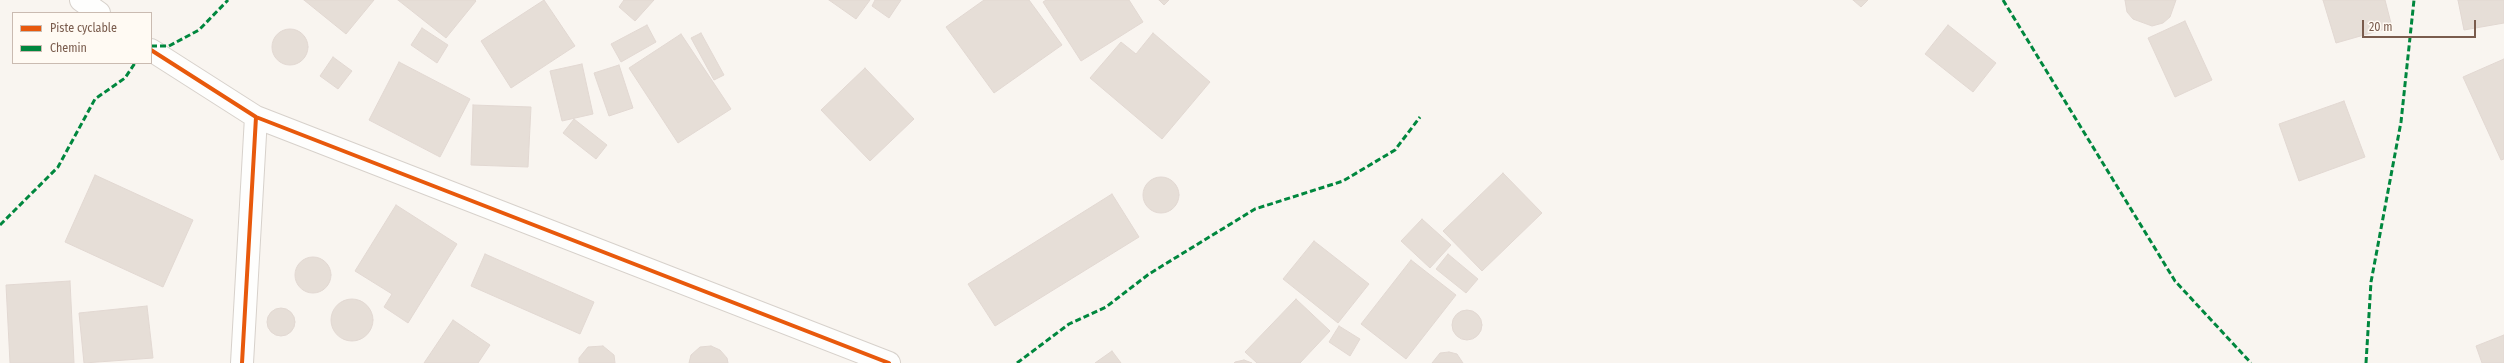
<!DOCTYPE html>
<style>
body{margin:0}
#map{position:relative;width:2504px;height:363px;overflow:hidden;background:#f9f5f0;font-family:"Fira Sans Condensed",sans-serif}
canvas{display:block}
.legend{position:absolute;left:12px;top:12px;width:140px;height:52px;box-sizing:border-box;background:#fffaf3;border:1px solid #cabbb1;margin:0;padding:5px 7px;list-style:none;font-size:12px;color:#7a5c4d}
.legend li{display:flex;align-items:center;gap:8px;height:20px}
.legend b{width:20px;border:1px solid #cabbb1}
.scale{position:absolute;left:2362px;top:20px;width:114px;height:18px;box-sizing:border-box;border:2px solid #7a5c4d;border-top:0;padding-left:5px;font-size:12px;line-height:14px;white-space:nowrap;color:#7a5c4d;-webkit-text-stroke:3px #fffaf3;paint-order:stroke}
</style>
<div id="map">
<canvas width="2504" height="363"></canvas>
<ul class="legend">
<li><b style="height:5px;background:#e8590c"></b>Piste cyclable</li>
<li><b style="height:5px;background:#00873e"></b>Chemin</li>
</ul>
<div class="scale">20 m</div>
</div>
<script>
const g = document.querySelector('canvas').getContext('2d');
g.lineJoin = 'round';
function fillPath(path, color) {
  g.fillStyle = color;
  g.fill(path, 'evenodd');
}
function toPath(rows) {
  const path = new Path2D();
  for (const r of rows) {
    if (r.length === 3) {
      path.moveTo(r[0] + r[2], r[1]);
      path.arc(r[0], r[1], r[2], 0, 2 * Math.PI);
      continue;
    }
    path.moveTo(r[0], r[1]);
    for (let i = 2; i < r.length; i += 2) path.lineTo(r[i], r[i + 1]);
  }
  return path;
}
function trace(path, color, width, dash) {
  g.strokeStyle = color;
  g.lineWidth = width;
  g.lineCap = dash ? 'butt' : 'round';
  g.setLineDash(dash || []);
  g.stroke(path);
}
const building = toPath([
 [304,0,374,0,346,34,304,0],
 [398,0,475,0,476,1,446,38,398,0],
 [544,0,575,46,511,88,481,41,544,0],
 [624,0,654,0,635,21,619,7,624,0],
 [829,0,870,0,856,19,829,0],
 [875,0,901,0,889,18,872,6,875,0],
 [984,0,1029,0,1062,45,994,93,946,27,984,0],
 [1046,0,1129,0,1143,22,1081,61,1043,2,1046,0],
 [1159,0,1169,0,1164,5,1159,0],
 [1853,0,1868,0,1861,7,1853,0],
 [2125,0,2176,0,2170,17,2163,23,2152,26,2133,19,2127,12,2125,0],
 [2323,0,2385,0,2392,27,2336,43,2323,0],
 [2458,0,2504,0,2504,23,2464,30,2458,0],
 [2185,21,2212,80,2175,97,2148,38,2185,21],
 [647,25,656,42,621,62,611,44,647,25],
 [1948,25,1996,63,1973,92,1925,54,1948,25],
 [422,28,448,45,437,63,411,45,422,28],
 [290,47,18],
 [701,33,724,75,714,80,691,38,701,33],
 [1153,33,1210,82,1162,139,1090,78,1121,42,1136,54,1153,33],
 [681,34,731,109,678,143,629,68,681,34],
 [333,57,352,71,338,89,320,76,333,57],
 [2504,59,2504,159,2501,160,2463,77,2504,59],
 [399,62,470,99,440,157,369,120,399,62],
 [582,64,593,114,562,121,550,71,582,64],
 [619,65,633,108,609,116,594,73,619,65],
 [865,68,914,119,870,161,821,110,865,68],
 [2344,101,2365,157,2299,181,2279,124,2344,101],
 [473,105,531,107,528,167,471,165,473,105],
 [574,119,607,145,596,159,563,133,574,119],
 [1503,173,1542,213,1482,271,1443,231,1503,173],
 [95,175,193,220,163,287,65,242,95,175],
 [1161,195,18],
 [1112,194,1139,237,995,326,968,284,1112,194],
 [396,205,457,244,408,323,384,307,392,294,355,271,396,205],
 [1422,219,1451,245,1430,268,1401,241,1422,219],
 [1314,241,1369,284,1338,323,1283,279,1314,241],
 [485,254,594,302,580,334,471,286,485,254],
 [1448,254,1478,279,1466,293,1436,269,1448,254],
 [313,275,18],
 [1411,260,1456,295,1406,359,1361,324,1411,260],
 [70,281,74,363,10,363,6,285,70,281],
 [1296,299,1330,331,1300,363,1257,363,1245,352,1296,299],
 [352,320,21],
 [147,306,153,358,84,363,79,313,147,306],
 [281,322,14],
 [1467,325,15],
 [453,320,490,345,478,363,424,363,453,320],
 [1339,326,1360,339,1350,356,1329,342,1339,326],
 [2504,335,2504,363,2482,363,2476,346,2504,335],
 [603,346,614,355,615,363,579,363,579,358,588,347,603,346],
 [711,346,720,350,727,358,728,363,689,363,691,355,700,347,711,346],
 [1112,351,1121,363,1095,363,1112,351],
 [1449,352,1457,354,1463,363,1432,363,1440,353,1449,352],
 [1244,360,1252,363,1234,363,1235,362,1244,360]
]);
const street = toPath([
 [81,0,99,13],
 [151,50,256,117,889,363],
 [242,363,256,117]
]);
const quiet = toPath([
 [2003,0,2175,281,2251,363],
 [151,46,169,46,199,30,228,0],
 [0,225,58,167,95,99,125,78,135,63],
 [1017,363,1069,324,1106,307,1149,274,1255,209,1343,181,1395,150,1420,117],
 [2366,363,2371,282,2401,122,2414,0]
]);
const cycleway = toPath([
 [151,50,256,117,889,363],
 [242,363,256,117]
]);
fillPath(building, '#e6ded7');
trace(building, '#e2d8d2', 1);
trace(street, '#d7d1cb', 24);
trace(street, '#fefefd', 22);
trace(quiet, '#00873e', 3, [6, 3]);
trace(cycleway, '#e8590c', 4);
</script>
